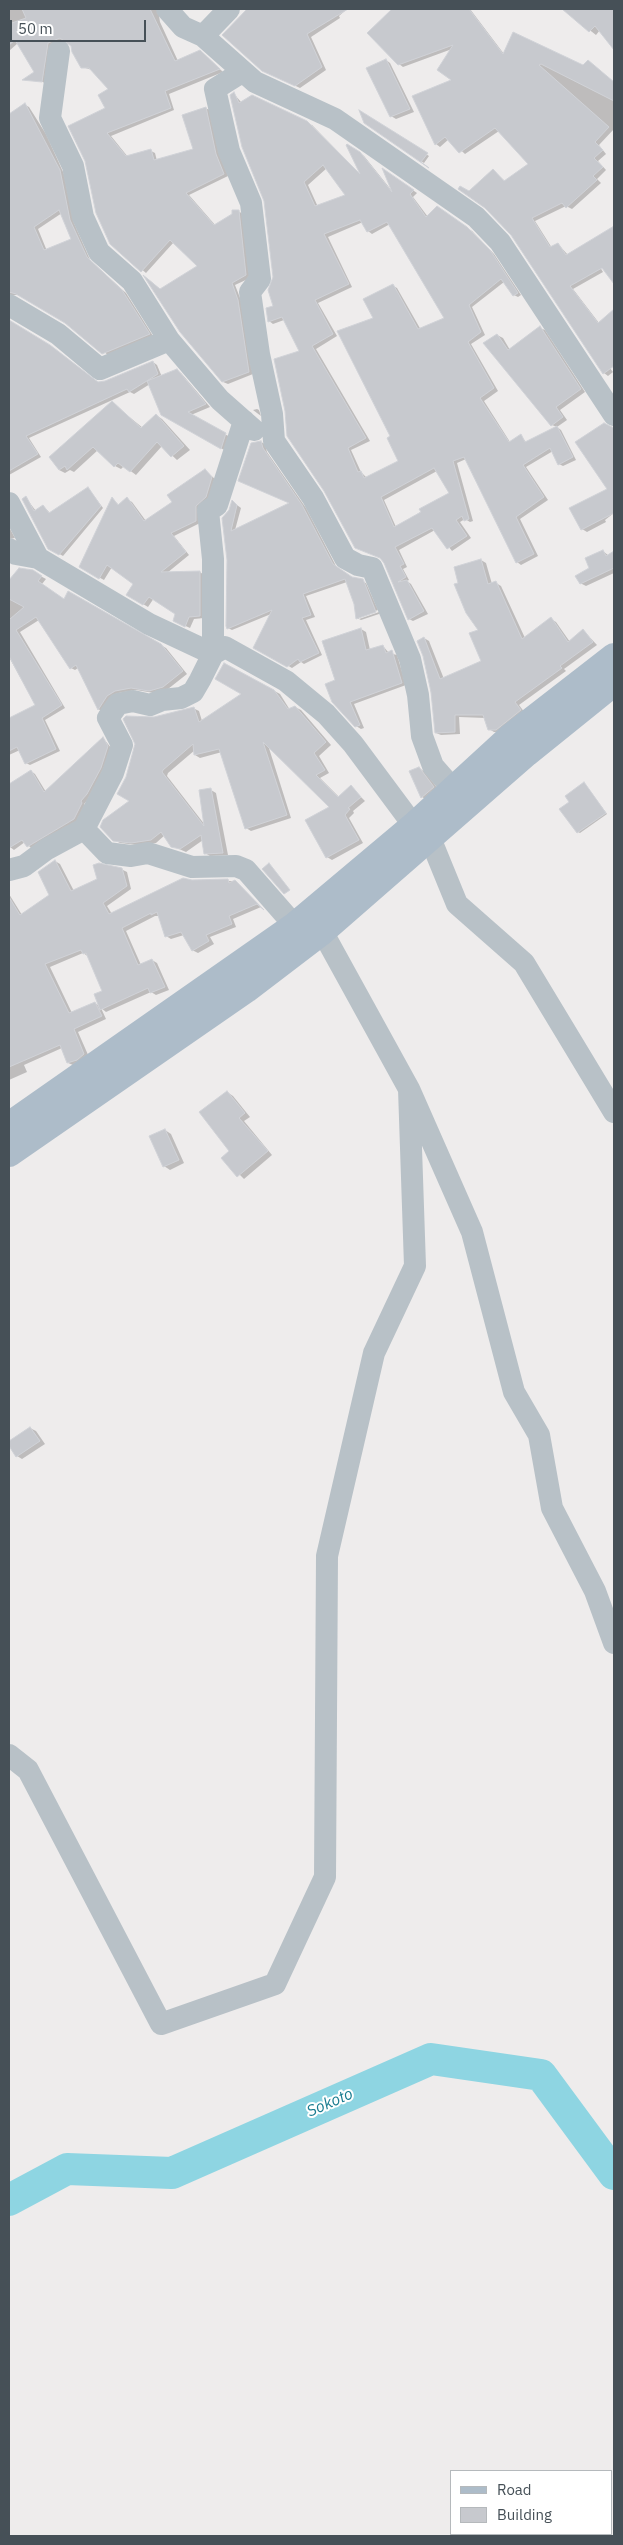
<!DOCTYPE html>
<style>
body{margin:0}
#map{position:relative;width:623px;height:2545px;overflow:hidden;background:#eeecec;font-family:"IBM Plex Sans",sans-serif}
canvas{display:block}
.frame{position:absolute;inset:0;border:10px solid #465057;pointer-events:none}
.legend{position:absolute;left:450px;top:2470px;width:162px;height:65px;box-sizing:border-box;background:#fff;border:1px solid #b5b9bc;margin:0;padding:6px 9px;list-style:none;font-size:15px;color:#465057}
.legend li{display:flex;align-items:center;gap:10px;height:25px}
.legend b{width:25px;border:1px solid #b5b9bc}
.scale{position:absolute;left:10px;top:20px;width:136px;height:22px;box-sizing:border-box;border:2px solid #465057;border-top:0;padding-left:6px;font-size:15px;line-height:18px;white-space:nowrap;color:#465057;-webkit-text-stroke:4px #fff;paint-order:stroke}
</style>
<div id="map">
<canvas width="623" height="2545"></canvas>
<div class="frame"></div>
<ul class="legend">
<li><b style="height:6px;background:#adbcc9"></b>Road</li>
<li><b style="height:14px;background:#c7c9ce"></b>Building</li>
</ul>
<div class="scale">50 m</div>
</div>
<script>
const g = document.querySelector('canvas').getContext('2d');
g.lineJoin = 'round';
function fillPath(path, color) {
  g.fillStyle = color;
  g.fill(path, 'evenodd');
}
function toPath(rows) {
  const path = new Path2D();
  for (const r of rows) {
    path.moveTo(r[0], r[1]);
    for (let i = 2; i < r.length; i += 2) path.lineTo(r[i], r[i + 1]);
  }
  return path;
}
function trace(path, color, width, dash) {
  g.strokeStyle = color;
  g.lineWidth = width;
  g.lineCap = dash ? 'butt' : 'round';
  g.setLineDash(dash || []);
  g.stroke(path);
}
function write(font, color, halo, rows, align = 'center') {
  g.font = font + ' "IBM Plex Sans",sans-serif';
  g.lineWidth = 4;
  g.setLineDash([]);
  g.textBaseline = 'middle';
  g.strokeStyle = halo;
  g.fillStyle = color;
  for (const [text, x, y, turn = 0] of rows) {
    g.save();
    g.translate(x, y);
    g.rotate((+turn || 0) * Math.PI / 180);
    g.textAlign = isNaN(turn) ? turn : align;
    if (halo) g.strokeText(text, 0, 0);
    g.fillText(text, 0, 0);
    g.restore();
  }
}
const shadow = toPath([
 [9,9,158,9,160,22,178,61,204,54,223,72,169,94,174,110,111,136,128,157,151,151,155,153,157,161,195,149,205,108,210,110,228,176,189,195,216,226,238,211,243,214,250,278,235,285,242,303,253,374,228,384,223,382,181,331,147,278,161,290,199,266,174,242,146,273,111,243,97,213,110,89,92,70,82,67,72,45,66,40,58,41,45,83,40,81,18,43,9,51],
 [248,9,347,9,339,16,340,18,311,37,326,70,300,88,268,73,224,35],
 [392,9,470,9,504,54,584,67,592,64,614,83,614,129,599,145,606,154,598,161,606,170,597,179,601,183,572,209,566,206,535,221,552,248,558,244,568,255,614,228,614,255,597,262,603,272,573,289,599,323,611,320,614,323,614,354,604,360,613,372,608,376,604,373,511,232,469,192,493,170,506,182,530,164,499,131,465,154,449,139,440,147,436,144,413,96,454,80,452,49,403,67,399,64,369,33],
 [606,9,614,9,614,44,600,30,596,35,578,21],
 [386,60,390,63,414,112,396,119,391,116],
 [234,94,242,103,312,125,361,175,352,148,364,156,392,191,385,171,417,193,413,197,428,217,441,210,472,231,494,254,521,295,518,297,514,295,504,282,472,307,485,335,471,344,498,391,484,401,510,442,521,436,527,443,557,427,552,425,497,335,503,338,510,350,540,328,545,330,585,392,560,410,567,420,557,427,561,430,576,460,563,466,559,464,553,451,526,467,548,500,520,519,538,556,521,565,517,562,466,459,457,463,473,521,470,522,465,519,460,522,471,538,452,551,435,530,399,550,407,567,403,569,409,580,407,581,411,584,428,614,413,621,409,619,382,558,356,547,301,351,284,320,273,324,269,321,275,307,274,278,265,201],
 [327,168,347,195,318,207,308,185],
 [363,222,368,231,372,234,390,224,446,318,421,330,397,288,393,286,375,319,392,437,400,462,367,478,361,472,351,450,370,441,316,349,337,336,318,303,352,287,328,237],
 [437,471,450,494,396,527,384,500],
 [25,105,29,107,46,134,64,174,74,223,91,262,126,293,153,336,108,355,65,322,21,295,9,295,9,115],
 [62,213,72,240,47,251,38,229],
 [361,113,429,156,424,163,365,123],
 [9,321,55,349,98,383,105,382,153,362,157,365,162,377,177,371,181,373,210,407,191,415,230,437,226,451,162,415,150,384,134,394,130,392,29,438,41,457,9,475],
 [112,403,143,428,156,415,162,419,190,450,177,460,162,446,136,475,124,466,121,469,115,466,98,450,74,472,70,470,65,473,59,470],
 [257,409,259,410,261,416,253,410],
 [604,425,614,429,614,513,605,520,606,522,587,532,582,529,609,489],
 [261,442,265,444,267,452,306,508,337,568,352,578,366,583,378,610,359,617,359,619,379,612,379,614,361,620,357,618,355,603,347,582,306,596,315,617,306,620,322,655,304,664,301,662,292,668,255,647,271,614,232,630,228,628,230,510,233,502,241,508,235,530,292,504,244,483],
 [205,470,216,480,200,523,174,536,189,555,167,573,200,572,204,575,204,618,194,619,190,628,179,623,177,614,154,598,148,607,128,595,135,583,112,567,104,580,80,567,112,499,119,505,127,499,132,502,146,521,173,502],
 [88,488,103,508,63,556,49,548,26,498,36,511,43,506,50,513],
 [9,527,15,538,9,539],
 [603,551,609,556,614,552,614,573,586,586,580,583],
 [481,560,486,563,492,584,496,583,501,586,525,638,551,619,556,622,570,642,584,631,597,645,564,669,566,671,519,705,525,713,501,732,494,732,489,729,485,718,459,717,460,734,441,735,436,733,424,638,429,641,444,679,482,662,480,630,460,583],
 [20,569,33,572,46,579,42,584,64,601,68,593,166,648,187,674,168,689,154,693,136,690,119,693,102,711,98,709,78,668,75,670,71,668,39,620,20,632,65,708,45,720,60,751,30,765,26,763,20,750,9,755,9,719,36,706,9,657,9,582],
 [361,629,366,632,370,650,383,646,389,653,397,655,406,685,354,704,364,728,361,729,356,726,337,680],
 [225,664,280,694,290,710,295,707,301,710,331,745,319,756,329,773,320,778,339,797,351,787,365,801,353,811,354,813,349,818,363,843,332,860,327,857,331,807,268,745,291,818,251,831,246,828,222,752,200,758,195,755,195,750,168,773,167,776,205,825,211,790,216,793,228,855,210,856,205,853,203,840,186,852,172,846,165,835,156,843,137,845,120,843,114,840,131,801,155,719,193,708,199,711,202,721,244,694],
 [103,738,112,749,91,797,84,804,86,806,78,821,32,849,25,842,14,850,10,847,9,785,31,771,35,774,46,792],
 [419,768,425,772,439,790,428,801,422,797,411,772],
 [585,784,607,814,580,833,578,832],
 [55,861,60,864,74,891,121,869,127,872,131,889,107,906,112,914,192,881,235,881,261,907,233,919,236,927,210,937,214,944,198,953,192,950,184,935,171,939,166,936,159,916,155,916,126,931,141,965,152,960,157,963,169,990,156,995,151,992,106,1012,101,1008,106,1019,78,1032,89,1057,73,1065,68,1063,62,1048,24,1065,27,1072,9,1080,9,894,22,915,51,895],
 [83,953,89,957,104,991,101,1007,95,1003,72,1013,50,967],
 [227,1092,233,1096,250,1117,244,1121,272,1155,244,1179,223,1158,231,1151],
 [165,1130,171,1134,184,1163,170,1170,164,1166],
 [30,1428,36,1431,45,1444,22,1459,17,1456,9,1442]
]);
const river = toPath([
 [9,2200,67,2169,172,2173,431,2059,541,2075,614,2174]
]);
const building = toPath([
 [22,9,150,9,175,61,200,50,220,69,165,91,171,108,107,133,126,156,151,149,154,160,193,149,182,115,206,107,216,154,224,174,186,193,214,225,232,214,232,210,239,210,246,275,232,283,238,300,249,372,222,382,180,332,143,275,160,289,197,266,170,240,141,272,110,244,96,213,85,161,68,126,105,108,98,95,108,89,89,68,81,68,72,52,71,46,60,38,48,43,42,82,22,80,34,72,15,40,9,45,9,24,26,18,22,9],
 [247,9,348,9,307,34,322,67,295,86,262,71,222,35,247,9],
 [392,9,469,9,503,54,513,32,583,65,588,60,614,82,614,101,541,64,539,65,609,127,595,142,603,150,594,158,603,167,593,176,597,180,566,208,562,203,532,218,550,247,558,243,566,255,614,226,614,284,602,268,570,286,598,323,614,309,614,366,603,374,511,235,485,208,458,189,460,186,469,191,493,169,504,181,528,164,495,128,459,153,445,137,435,145,412,96,451,80,437,70,453,45,398,65,367,33,392,9],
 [562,9,614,9,614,50,595,26,589,32,562,9],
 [386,59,410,109,390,117,366,68,386,59],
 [234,92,239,103,252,95,307,121,360,174,346,145,347,144,360,152,392,192,382,168,414,190,410,194,426,217,437,206,467,227,490,250,518,293,513,296,501,279,469,305,481,332,468,342,494,388,480,398,509,442,521,434,525,442,557,426,573,457,558,465,550,448,523,465,544,497,516,517,534,554,516,563,464,457,453,461,469,519,464,521,462,516,456,520,467,536,447,549,432,528,395,547,404,564,400,566,406,577,398,582,407,580,424,611,408,620,384,563,380,558,355,548,324,491,287,436,285,411,274,359,299,351,282,317,268,322,266,308,273,306,268,290,273,277,264,201,242,147,230,95,234,92],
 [323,165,345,195,315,206,304,182,323,165],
 [360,220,367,232,387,222,444,318,418,329,393,284,363,299,373,318,337,331,390,436,387,438,398,461,364,478,361,471,358,472,348,448,366,438,312,346,333,334,315,300,349,284,324,234,360,220],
 [434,468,449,493,419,509,421,512,394,527,381,497,434,468],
 [25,103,60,170,70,220,87,257,122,290,150,334,102,354,65,323,16,294,9,292,9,114,25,103],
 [59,210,71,239,44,250,34,227,59,210],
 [359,110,428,153,421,162,429,168,364,123,359,110],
 [9,320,50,345,98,382,105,381,153,361,158,374,129,392,127,389,26,436,38,454,9,471,9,320],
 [540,326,581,389,556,407,563,417,551,426,483,343,497,334,508,350,540,326],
 [177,369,206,404,188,412,226,433,221,449,161,415,147,381,177,369],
 [112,401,141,428,156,414,184,446,171,457,157,442,130,472,118,463,114,467,93,447,67,470,65,466,59,470,49,457,112,401],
 [604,423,614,428,614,513,581,530,569,508,607,489,575,442,604,423],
 [261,441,263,448,302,505,333,564,352,577,363,579,376,612,356,619,354,604,345,579,303,594,311,615,302,618,319,653,300,662,298,659,287,667,253,648,272,610,227,629,226,626,227,560,222,518,229,510,232,500,237,505,231,531,289,503,238,481,251,443,261,441],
 [205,469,212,477,206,497,196,506,196,521,171,533,186,552,161,572,200,571,200,616,189,617,185,627,173,621,175,614,149,597,143,605,126,595,133,584,107,565,99,579,79,567,112,497,118,505,127,497,144,521,172,502,167,495,205,469],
 [88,487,101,506,59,555,48,549,22,499,26,496,34,511,43,505,49,513,88,487],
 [603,550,606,556,614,551,614,568,580,584,575,576,589,568,585,558,603,550],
 [481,559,488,584,496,581,522,639,551,617,568,642,583,629,593,642,560,666,562,668,515,702,521,710,496,730,488,730,483,715,455,715,455,732,435,733,431,692,423,656,417,641,424,637,440,679,481,661,469,633,478,630,466,613,454,584,458,583,454,567,481,559],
 [19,568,33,570,42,576,38,581,64,599,68,591,161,644,183,671,163,687,149,691,131,688,115,691,107,696,98,710,76,665,70,669,36,617,16,630,62,705,42,718,56,749,25,764,17,747,9,751,9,718,35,705,9,656,9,617,10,619,24,607,9,599,9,580,19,568],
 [361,628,366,650,383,645,386,653,392,650,402,683,350,702,360,725,355,727,332,702,325,684,335,680,322,641,361,628],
 [224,663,274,690,288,709,295,706,326,742,314,753,325,770,316,775,338,797,351,785,361,797,348,808,350,809,345,815,359,840,326,858,305,820,329,807,263,742,287,815,245,829,219,749,194,755,193,744,163,770,162,772,204,826,199,790,211,788,223,853,204,854,201,835,180,849,171,847,161,832,151,840,131,843,113,841,100,827,103,820,129,801,117,794,126,777,135,744,123,719,126,716,154,717,194,707,199,722,241,694,215,679,224,663],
 [103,737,108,746,101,768,87,794,81,801,82,803,74,819,27,847,22,840,9,848,9,784,31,770,44,792,103,737],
 [419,767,434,787,421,798,409,771,419,767],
 [584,782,606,813,577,833,559,809,569,802,565,796,584,782],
 [55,860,71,891,97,879,93,865,99,863,122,868,127,886,103,903,109,914,183,878,192,880,228,879,229,883,235,880,264,910,257,904,229,916,232,924,206,935,209,941,192,951,181,932,165,937,157,912,151,915,151,913,122,928,138,965,152,959,165,987,150,993,148,988,100,1010,94,994,102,991,86,953,83,954,81,950,45,964,69,1013,95,1002,102,1016,74,1029,84,1054,77,1060,67,1063,60,1045,9,1067,9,897,20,915,49,895,38,872,55,860],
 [269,863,290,890,284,894,262,869,269,863],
 [227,1091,245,1113,239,1118,268,1151,237,1177,221,1158,229,1151,199,1112,227,1091],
 [165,1129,179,1160,163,1167,149,1136,165,1129],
 [30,1427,40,1441,16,1457,9,1446,9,1441,30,1427]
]);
const street = toPath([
 [167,9,183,27,203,36,255,82,335,119,476,217,500,242,614,415],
 [203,36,229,9],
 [59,51,50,118,73,166,83,217,99,252,132,281,169,340,220,400,254,430],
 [242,72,215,89,229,151,251,203,260,279,250,292,259,354,272,414,274,441,313,498,345,558,358,565,372,568,410,659,418,695,422,736,433,766,454,790],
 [9,305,58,334,100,369,169,340],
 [9,503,38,558],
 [9,549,16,554,38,558,149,624,213,654],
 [213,654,225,647,286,681,326,714,353,744,414,826],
 [84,829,107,853,131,856,148,853,192,867,236,866,246,870,295,926],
 [430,838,457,904,524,963,614,1112],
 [9,870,24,866,47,849,84,829,113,773,122,745,108,718,118,704,133,701,150,705,162,700,181,698,193,692,200,680,213,654,213,559,208,511,217,505,244,421],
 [322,931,409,1089,472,1232,514,1392,539,1435,552,1508,595,1591,614,1643],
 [9,1755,28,1770,161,2024,275,1984,325,1877,327,1556,374,1353,415,1266,409,1089]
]);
const primary = toPath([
 [9,1126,295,926,414,826,511,737,614,657],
 [9,1153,246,989,322,931,526,753,614,682]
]);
const waterNames = [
 ["Sokoto",330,2103,-24]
];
fillPath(shadow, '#0003');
trace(river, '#8ed5e2', 32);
fillPath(building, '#c7c9ce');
trace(building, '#d0d2d7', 1);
trace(street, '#b8c1c7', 22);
trace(primary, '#adbcc9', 28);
write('italic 16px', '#197c90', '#fff', waterNames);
</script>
